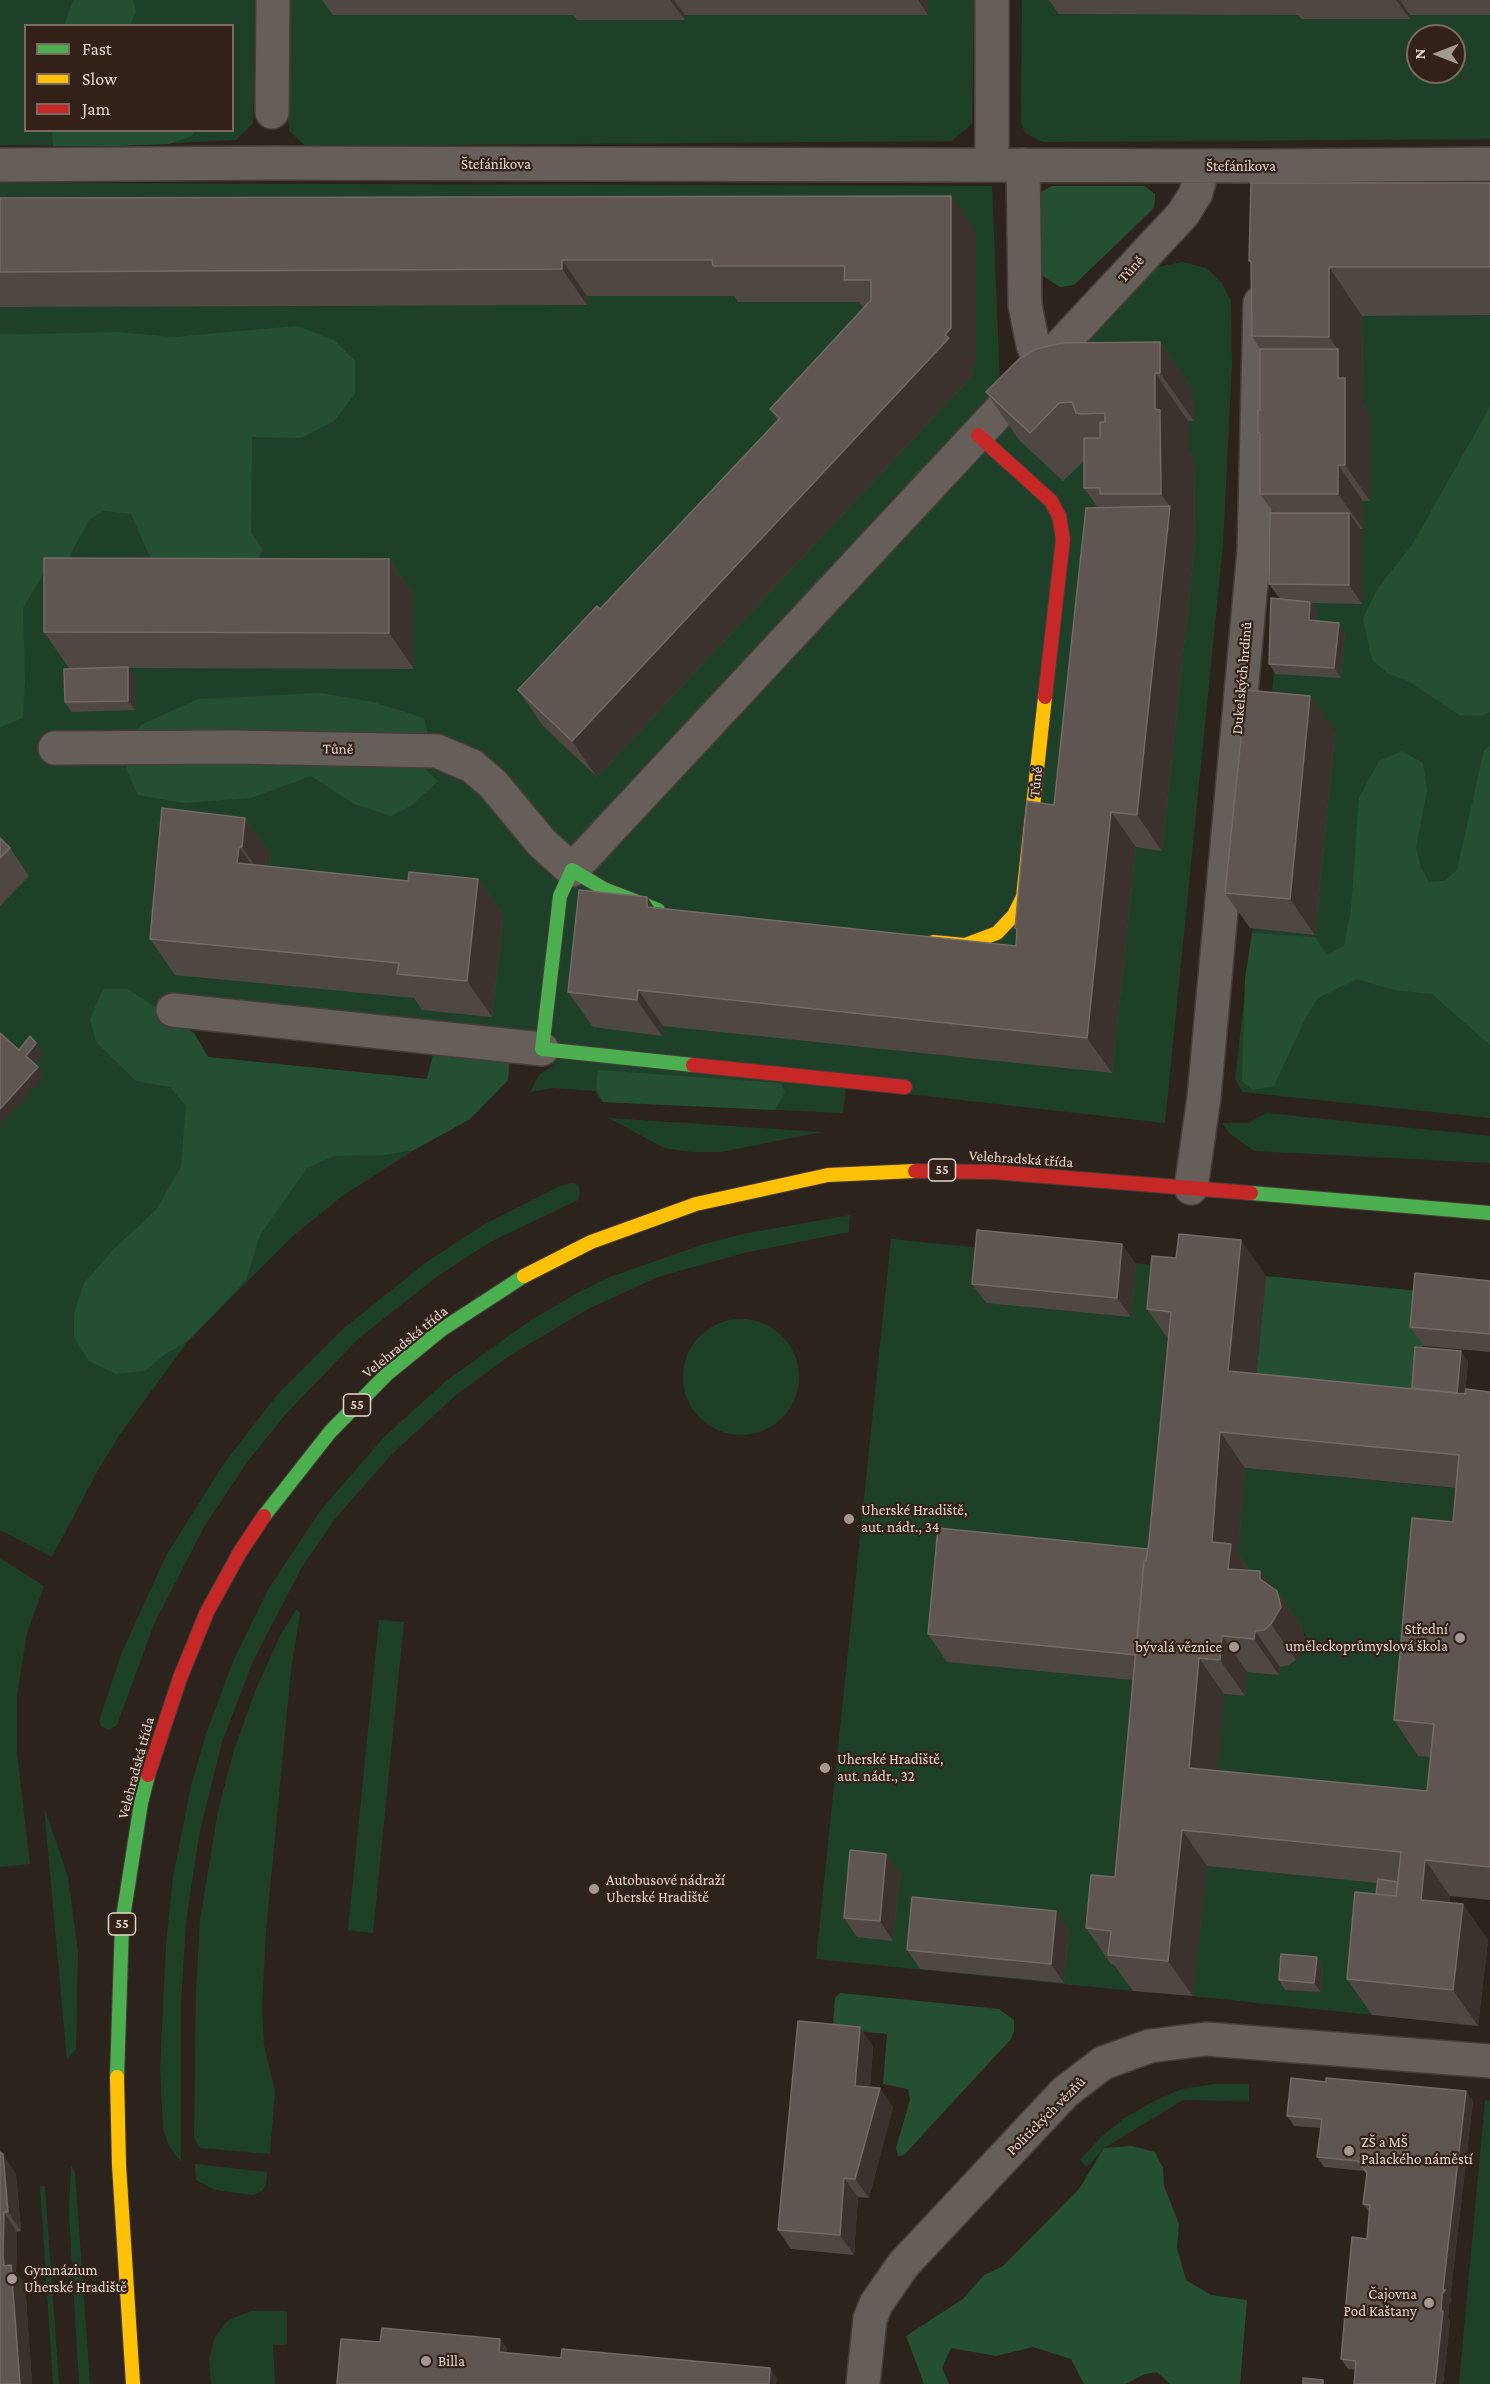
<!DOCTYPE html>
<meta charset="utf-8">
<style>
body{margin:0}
#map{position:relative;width:1490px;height:2384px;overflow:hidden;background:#2d231d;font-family:"Crimson Pro",serif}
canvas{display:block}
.legend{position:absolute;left:24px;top:24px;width:210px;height:108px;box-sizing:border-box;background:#332117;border:2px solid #796a61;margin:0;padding:8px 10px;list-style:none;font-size:18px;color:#e3d7d1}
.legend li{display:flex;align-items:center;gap:12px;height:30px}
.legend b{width:30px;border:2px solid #796a61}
.north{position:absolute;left:1406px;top:24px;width:60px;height:60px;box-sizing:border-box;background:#332117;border:2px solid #796a61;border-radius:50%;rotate:270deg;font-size:16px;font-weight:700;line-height:24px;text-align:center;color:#e3d7d1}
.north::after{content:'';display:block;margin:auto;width:21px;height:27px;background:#a39892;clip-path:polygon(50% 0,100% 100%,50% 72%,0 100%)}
</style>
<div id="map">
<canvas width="1490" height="2384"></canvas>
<ul class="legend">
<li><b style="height:8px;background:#4caf50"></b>Fast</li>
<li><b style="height:8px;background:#ffc107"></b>Slow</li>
<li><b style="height:8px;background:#c62828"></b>Jam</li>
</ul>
<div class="north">N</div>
</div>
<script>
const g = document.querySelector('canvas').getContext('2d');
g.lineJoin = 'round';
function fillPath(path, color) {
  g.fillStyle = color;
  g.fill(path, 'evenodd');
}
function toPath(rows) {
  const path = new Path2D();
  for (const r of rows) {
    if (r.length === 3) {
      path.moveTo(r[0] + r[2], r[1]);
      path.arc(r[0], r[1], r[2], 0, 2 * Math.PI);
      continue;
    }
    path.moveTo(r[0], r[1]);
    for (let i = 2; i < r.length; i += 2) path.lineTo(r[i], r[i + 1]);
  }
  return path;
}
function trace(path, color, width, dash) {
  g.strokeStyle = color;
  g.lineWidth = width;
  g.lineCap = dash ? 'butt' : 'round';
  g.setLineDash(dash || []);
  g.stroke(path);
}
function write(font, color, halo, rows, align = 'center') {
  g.font = font + ' "Crimson Pro",serif';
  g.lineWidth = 4.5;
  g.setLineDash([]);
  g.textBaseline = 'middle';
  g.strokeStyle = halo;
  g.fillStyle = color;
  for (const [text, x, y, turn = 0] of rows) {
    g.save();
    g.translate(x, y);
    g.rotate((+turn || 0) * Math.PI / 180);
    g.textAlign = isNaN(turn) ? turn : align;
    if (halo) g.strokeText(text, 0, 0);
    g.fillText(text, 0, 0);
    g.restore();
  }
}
const green = toPath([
 [0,0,256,0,253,123,236,140,116,146,0,145],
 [26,26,232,26,232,130,26,130],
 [287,0,974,0,972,124,952,141,306,146,289,131,286,91],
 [1022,0,1490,0,1490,139,1043,142,1025,133,1021,122],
 [1418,36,1454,36,1454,72,1418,72],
 [0,183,992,186,1001,410,1158,267,1182,262,1206,268,1221,282,1231,301,1232,364,1223,545,1165,1123,846,1087,843,1113,603,1102,595,1091,553,1088,530,1092,540,1074,554,1065,158,1011,194,1033,208,1057,427,1079,433,1055,509,1063,508,1080,470,1119,414,1150,341,1197,293,1236,188,1341,120,1434,97,1472,52,1557,0,1530],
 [1490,233,1490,1118,1242,1092,1235,1079,1252,933,1279,611,1285,286],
 [1266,1113,1490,1136,1490,1163,1254,1151,1229,1133,1222,1123,1248,1123],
 [609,1118,822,1132,722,1152,692,1152,664,1148],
 [572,1183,578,1185,580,1192,578,1200,490,1242,438,1276,359,1338,284,1416,248,1461,204,1527,154,1624,117,1725,109,1730,102,1727,99,1721,122,1652,167,1554,225,1462,277,1395,343,1329,428,1261,485,1224,560,1186],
 [850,1215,849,1232,744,1253,658,1277,588,1309,509,1356,456,1395,391,1455,335,1519,302,1567,253,1661,222,1742,199,1835,186,1922,181,2003,181,2162,169,2146,163,2129,160,2069,166,1945,173,1877,191,1786,206,1734,234,1659,269,1588,320,1511,384,1437,446,1381,531,1320,579,1292,610,1277,704,1244,743,1234],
 [891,1239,1204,1270,1133,1991,816,1959],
 [741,1377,58],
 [1245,1468,1484,1491,1452,1827,1214,1804,1224,1694,1244,1696,1247,1672,1280,1667,1296,1660,1306,1643,1305,1634,1299,1624,1236,1578],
 [0,1558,44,1586,27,1633,17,1695,17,1753,30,1864,0,1867],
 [296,1610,300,1613,291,1670,266,1931,262,2008,264,2045,275,2091,270,2154,200,2148,194,2138,196,1992,200,1920,218,1811,234,1750,256,1689,280,1636],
 [379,1620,404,1622,373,1933,348,1930],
 [44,1807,68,1877,78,1952,76,2049,67,2060],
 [1207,1866,1426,1887,1380,1928,1372,2015,1193,1996],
 [1214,2084,1249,2084,1249,2101,1183,2100,1104,2148,1087,2167,1080,2160,1101,2137,1123,2119,1156,2100,1182,2089],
 [1485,2100,1490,2101,1490,2384,1459,2384],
 [195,2164,267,2172,266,2184,262,2191,253,2195,215,2190,196,2180],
 [71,2166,75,2172,90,2384,79,2384,69,2214],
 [40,2186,45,2186,59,2384,53,2384],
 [251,2311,287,2311,287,2345,273,2345,275,2384,211,2384,209,2359,215,2337,228,2320]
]);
const forest = toPath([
 [73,0,133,0,136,11,130,25,64,25],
 [52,131,52,130,194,131,192,136,169,144,116,146,53,146],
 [1052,186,1145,186,1155,194,1155,201,1153,209,1074,285,1060,287,1043,276,1040,267,1038,198,1041,192],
 [297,326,334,340,355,361,355,394,334,421,301,438,252,437,251,532,263,550,253,567,154,566,131,514,103,511,89,520,67,560,52,559,23,608,25,679,23,718,0,727,0,335,118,332,173,337],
 [1490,407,1490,712,1481,716,1459,715,1410,682,1389,674,1372,660,1363,618,1378,588,1412,545],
 [321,693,373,702,424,718,433,755,427,760,426,770,438,781,412,805,391,816,354,804,311,776,251,798,184,803,138,795,126,769,126,747,141,725,198,699],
 [1490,746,1490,1045,1432,994,1394,990,1356,979,1318,998,1305,1019,1274,1086,1253,1090,1242,1081,1245,979,1252,933,1315,937,1327,955,1344,946,1351,909,1359,798,1379,761,1402,751,1423,763,1427,790,1416,848,1421,868,1429,882,1444,881,1457,870,1484,750],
 [103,989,128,989,194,1033,208,1057,427,1079,433,1055,509,1063,508,1080,470,1119,414,1150,384,1155,334,1156,307,1168,260,1235,246,1280,188,1341,164,1355,145,1371,116,1374,89,1361,74,1337,74,1314,84,1283,114,1249,156,1210,181,1167,186,1106,170,1087,136,1081,96,1042,90,1019],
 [598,1070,781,1083,785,1092,775,1110,603,1102,596,1089],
 [1266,1276,1429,1292,1415,1422,1253,1407],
 [840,1993,999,2009,1014,2020,1014,2031,1011,2039,904,2155,898,2156,896,2148,910,2100,908,2089,883,2084,887,2034,837,2029,833,2024,835,1998],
 [1132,2146,1155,2152,1163,2168,1164,2186,1179,2224,1177,2248,1186,2280,1211,2295,1247,2300,1240,2384,1170,2384,1157,2372,1145,2374,1125,2384,1084,2384,1071,2359,1033,2347,996,2356,951,2348,942,2368,949,2384,924,2384,906,2336,963,2299,984,2275,1003,2266,1079,2189,1104,2148]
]);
const street = toPath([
 [992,0,992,164],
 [272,112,273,0],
 [0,165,272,163,1263,166,1490,164],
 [1023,165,1025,305,1033,345,1042,363],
 [55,748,237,747,437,751,472,766,493,784,542,843,572,870,1183,214,1196,193,1203,166],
 [173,1010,542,1049],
 [1191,1188,1204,1097,1254,551,1260,303],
 [863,2384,870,2319,876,2304,903,2265,1065,2092,1103,2063,1150,2046,1206,2039,1490,2061]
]);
const fast = toPath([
 [658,910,604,889,572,870,560,896,542,1049,693,1065],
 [1251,1193,1490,1213],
 [264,1516,330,1432,387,1374,441,1330,524,1276],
 [117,2077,122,1924,141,1803,148,1775]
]);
const slow = toPath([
 [933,942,965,945,997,933,1014,915,1023,897,1045,697],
 [524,1276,591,1242,696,1204,828,1175,915,1171],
 [117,2077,119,2165,133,2384]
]);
const jam = toPath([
 [978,435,1051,501,1059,516,1063,539,1045,697],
 [693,1065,905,1087],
 [915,1171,994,1172,1251,1193],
 [148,1775,180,1678,207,1612,240,1552,264,1516]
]);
const wall = toPath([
 [322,0,928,0,928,15,685,15,685,20,577,20,573,15,333,15],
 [1049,0,1490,0,1490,15,1410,15,1410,19,1302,19,1298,15,1059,14],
 [1490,183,1490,315,1362,316,1363,404,1370,414,1370,501,1363,501,1363,529,1360,529,1362,532,1362,604,1311,603,1317,611,1316,621,1339,623,1345,633,1341,678,1276,674,1269,664,1280,599,1269,584,1274,513,1260,494,1260,437,1258,433,1260,410,1260,349,1252,336,1251,264,1249,261],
 [0,198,976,232,976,364,971,370,974,374,597,777,543,726,518,690,600,609,778,421,770,409,864,308,859,302,738,302,734,296,587,296,587,305,0,307],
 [1160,342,1193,391,1194,421,1188,421,1188,450,1194,458,1195,542,1162,851,1136,847,1112,1073,663,1026,662,1036,593,1027,568,992,654,907,1016,946,1017,931,1015,928,1054,805,1098,508,1084,488,1084,461,1063,481,1019,440,986,392],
 [389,559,414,595,414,669,128,668,134,677,135,710,71,712,65,702,102,668,69,668,44,632],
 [1335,731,1315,935,1250,928,1225,893],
 [245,818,270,854,269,866,408,881,478,879,503,915,492,1017,422,1010,414,998,175,975,150,939],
 [0,838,10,848,29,876,0,906],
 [1136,1264,1131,1317,986,1303,972,1284],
 [1266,1276,1256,1374,1412,1389,1412,1388,1468,1361,1465,1394,1490,1392,1490,1900,1450,1896,1449,1903,1488,1940,1478,2026,1372,2015,1347,1979,1376,1894,1378,1883,1207,1866,1193,1996,1133,1991,1114,1965,1111,1964,1086,1928,1115,1877,1133,1680,947,1662,928,1634,1148,1549,1169,1340,1147,1309],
 [1245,1468,1456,1488,1453,1522,1394,1720,1418,1756,1430,1757,1427,1791,1217,1771,1224,1694,1245,1696,1247,1672,1279,1675,1280,1667,1289,1665,1296,1660,1306,1643,1302,1627,1277,1591,1249,1570,1238,1555],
 [1490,1281,1490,1352,1424,1346,1410,1327],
 [900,1873,893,1941,857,1937,844,1918],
 [1056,1911,1069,1930,1064,1983,920,1969,907,1950],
 [1317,1957,1323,1967,1321,1992,1285,1990,1279,1980],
 [873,2046,870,2087,893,2107,869,2198,858,2197,854,2255,791,2249,778,2230],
 [1473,2101,1454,2264,1450,2297,1452,2300,1449,2304,1448,2318,1450,2321,1443,2384,1354,2384,1355,2370,1348,2369,1341,2359,1367,2239,1369,2212,1363,2204,1367,2174,1364,2171,1324,2167,1317,2157,1321,2128,1294,2126,1287,2116],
 [0,2152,16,2174,21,2231,17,2232,16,2272,25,2284,32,2384,0,2384]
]);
const shadedWall = toPath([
 [670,0,674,0,685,15,685,20],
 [918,0,928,0,928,15],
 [1396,0,1400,0,1410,15,1410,19],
 [951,196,976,232,976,364,971,370,974,374,597,777,572,741,945,335],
 [562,260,587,296,587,305,562,269],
 [1329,267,1362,316,1363,385,1339,350,1363,385,1363,404,1370,414,1370,501,1345,465,1338,378,1338,349,1329,337],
 [1160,342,1193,391,1194,421,1160,373],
 [1155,373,1188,421,1188,450,1194,458,1195,542,1162,851,1137,815,1170,506,1161,494,1155,409],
 [1338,465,1363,501,1363,529,1338,494],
 [1349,513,1362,532,1362,604,1349,585],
 [389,559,414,595,414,669,389,633],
 [1310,602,1317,611,1315,630,1309,620],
 [1339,623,1345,633,1341,678,1334,668],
 [128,667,134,677,135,710,128,701],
 [1310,696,1335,731,1315,935,1290,899],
 [1111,812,1136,847,1112,1073,1087,1038],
 [245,818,270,854,267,883,242,847],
 [239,847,264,882,237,863],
 [478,879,503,915,492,1017,467,981],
 [647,897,672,933,647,907],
 [638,990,663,1026,662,1036,637,1000],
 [36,1043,43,1053,33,1066,26,1056],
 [38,1067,44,1077,0,1126,0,1109],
 [1241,1240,1266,1276,1253,1407,1228,1371],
 [1122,1244,1136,1264,1131,1317,1117,1298],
 [1461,1351,1468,1361,1464,1403,1457,1393],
 [1220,1432,1245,1468,1238,1555,1256,1580,1228,1569,1212,1542],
 [1260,1571,1278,1596,1277,1591,1302,1627,1306,1643,1296,1660,1271,1624,1260,1579],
 [1255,1631,1280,1667,1279,1675,1254,1639],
 [1222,1636,1247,1672,1245,1696,1220,1660],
 [1199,1658,1224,1694,1214,1804,1189,1768],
 [1182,1830,1207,1866,1193,1996,1168,1961],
 [886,1854,900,1873,893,1941,880,1921],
 [1425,1860,1450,1896,1446,1935,1421,1900],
 [1463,1904,1488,1940,1478,2026,1453,1990],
 [1056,1911,1069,1930,1064,1983,1051,1964],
 [1317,1957,1323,1967,1321,1992,1314,1983],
 [860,2027,873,2046,869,2105,855,2086],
 [880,2088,893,2107,869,2198,855,2179],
 [1466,2091,1473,2101,1454,2264,1450,2297,1452,2300,1449,2304,1448,2318,1450,2321,1443,2384,1435,2384,1441,2311],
 [3,2154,16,2174,21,2231,8,2212],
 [844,2178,858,2197,854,2255,840,2235],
 [4,2212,17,2232,16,2272,25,2284,32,2384,20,2384,3,2255],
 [500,2339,507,2348,506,2362,499,2352],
 [770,2368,777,2378,776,2384,769,2384]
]);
const building = toPath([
 [1251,183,1490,183,1490,267,1329,267,1329,337,1252,336,1251,261,1249,261,1251,183],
 [951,196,951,328,945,335,949,338,572,741,518,690,597,606,600,609,780,418,770,409,871,300,871,280,844,280,845,266,713,266,712,260,562,260,562,269,0,272,0,198,951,196],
 [1160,342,1160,373,1155,373,1155,409,1160,410,1161,494,1100,494,1100,488,1084,488,1084,438,1100,438,1100,422,1105,422,1105,413,1081,414,1076,413,1072,402,1059,403,1030,433,986,392,1019,359,1036,349,1062,343,1160,342],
 [1260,349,1338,349,1338,378,1345,378,1345,465,1338,465,1338,494,1260,494,1260,433,1258,433,1258,410,1260,410,1260,349],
 [1170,506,1137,815,1111,812,1087,1038,638,990,637,1000,568,992,579,890,647,897,647,907,1016,946,1017,929,1015,928,1027,801,1054,805,1086,508,1170,506],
 [1270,513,1349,513,1349,585,1269,584,1270,513],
 [44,558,389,559,389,633,44,632,44,558],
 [1271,598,1310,602,1309,620,1339,623,1334,668,1269,664,1271,598],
 [128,667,128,701,65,702,64,669,128,667],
 [1246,690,1310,696,1290,899,1225,893,1246,690],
 [162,808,245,818,242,847,239,847,237,863,408,881,409,872,478,879,467,981,397,974,399,963,150,939,162,808],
 [0,838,10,848,0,858,0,838],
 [0,1033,19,1050,30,1036,36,1043,26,1056,38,1067,0,1109,0,1033],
 [977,1230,1122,1244,1117,1298,972,1284,977,1230],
 [1179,1234,1241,1240,1228,1371,1465,1394,1466,1389,1490,1392,1490,1867,1425,1860,1421,1900,1463,1904,1453,1990,1347,1979,1355,1892,1396,1896,1401,1852,1182,1830,1168,1961,1108,1955,1111,1931,1086,1928,1091,1875,1115,1877,1144,1561,1146,1561,1149,1541,1166,1365,1171,1312,1147,1309,1152,1256,1176,1258,1179,1234],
 [1220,1432,1459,1455,1453,1522,1412,1518,1394,1720,1434,1724,1427,1791,1189,1768,1199,1658,1220,1660,1222,1636,1254,1639,1255,1631,1264,1630,1271,1624,1281,1607,1277,1591,1260,1579,1260,1571,1228,1569,1231,1544,1212,1542,1220,1432],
 [1415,1273,1490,1281,1490,1334,1410,1327,1415,1273],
 [1415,1347,1461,1351,1457,1393,1412,1388,1415,1347],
 [938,1528,1148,1549,1146,1561,1144,1561,1136,1655,928,1634,938,1528],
 [850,1850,886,1854,880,1921,844,1918,850,1850],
 [1378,1879,1398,1882,1396,1896,1376,1894,1378,1879],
 [912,1897,1056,1911,1051,1964,907,1950,912,1897],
 [1281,1954,1317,1957,1314,1983,1279,1980,1281,1954],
 [798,2021,860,2027,855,2086,880,2088,855,2179,844,2178,840,2235,778,2230,798,2021],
 [1291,2078,1326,2082,1326,2078,1466,2091,1447,2254,1443,2290,1445,2290,1442,2294,1441,2311,1443,2311,1435,2384,1354,2384,1356,2361,1341,2359,1352,2237,1367,2239,1370,2205,1363,2204,1367,2173,1358,2161,1317,2157,1322,2119,1287,2116,1291,2078],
 [0,2152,3,2154,8,2212,4,2212,3,2255,4,2266,11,2265,20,2384,0,2384,0,2152],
 [382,2328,500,2339,499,2352,561,2358,562,2349,770,2368,769,2384,337,2384,341,2339,380,2342,382,2328],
 [1303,2378,1323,2380,1323,2384,1303,2384,1303,2378]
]);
const markers = [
 [849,1519,6,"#a39892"],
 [1460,1638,6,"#a39892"],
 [1234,1647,6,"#a39892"],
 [825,1768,6,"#a39892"],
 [594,1889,6,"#a39892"],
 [1349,2151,6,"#a39892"],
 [12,2279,6,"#a39892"],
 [1429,2303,6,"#a39892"],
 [426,2361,6,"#a39892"]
];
const shields = [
 [942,1170,27],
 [357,1405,27],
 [122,1924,27]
];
const shieldNames = [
 ["55",942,1170],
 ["55",357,1405],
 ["55",122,1924]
];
const streetNames = [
 ["Štefánikova",496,164],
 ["Štefánikova",1241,166],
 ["Tůně",1131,269,-47],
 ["Dukelských hrdinů",1242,678,-85],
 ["Tůně",338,749,1],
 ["Tůně",1036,782,-84],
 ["Velehradská třída",1021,1159,4],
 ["Velehradská třída",405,1342,-39],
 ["Velehradská třída",136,1768,-75],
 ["Politických vězňů",1046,2116,-45]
];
const poiNames = [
 ["Uherské Hradiště,",861,1510],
 ["aut. nádr., 34",861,1527],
 ["Střední",1448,1629,"right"],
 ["uměleckoprůmyslová škola",1448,1646,"right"],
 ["bývalá věznice",1222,1647,"right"],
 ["Uherské Hradiště,",837,1759],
 ["aut. nádr., 32",837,1776],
 ["Autobusové nádraží",606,1880],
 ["Uherské Hradiště",606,1897],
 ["ZŠ a MŠ",1361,2142],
 ["Palackého náměstí",1361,2159],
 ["Gymnázium",24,2270],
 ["Uherské Hradiště",24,2287],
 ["Čajovna",1417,2294,"right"],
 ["Pod Kaštany",1417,2311,"right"],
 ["Billa",438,2361]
];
fillPath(green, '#1f4028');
fillPath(forest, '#254f32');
trace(street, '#463d39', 36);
trace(fast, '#463d39', 16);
trace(slow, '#463d39', 16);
trace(jam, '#463d39', 16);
trace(street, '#665e59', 33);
trace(fast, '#4caf50', 14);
trace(slow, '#ffc107', 14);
trace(jam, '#c62828', 14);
fillPath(wall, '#4f4742');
fillPath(shadedWall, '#3b322d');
fillPath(building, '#5f5651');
trace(building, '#746a65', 1.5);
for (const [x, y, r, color] of markers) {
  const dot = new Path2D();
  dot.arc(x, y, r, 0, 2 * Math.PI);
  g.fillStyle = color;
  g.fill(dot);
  trace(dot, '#332117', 2);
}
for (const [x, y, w] of shields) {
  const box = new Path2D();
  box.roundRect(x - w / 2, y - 11, w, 22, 4.5);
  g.fillStyle = '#332117';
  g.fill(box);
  trace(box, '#e3d7d1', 1.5);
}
write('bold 14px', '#e3d7d1', null, shieldNames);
write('15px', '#e3d7d1', '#332117', streetNames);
write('15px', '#e3d7d1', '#332117', poiNames, 'left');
</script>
